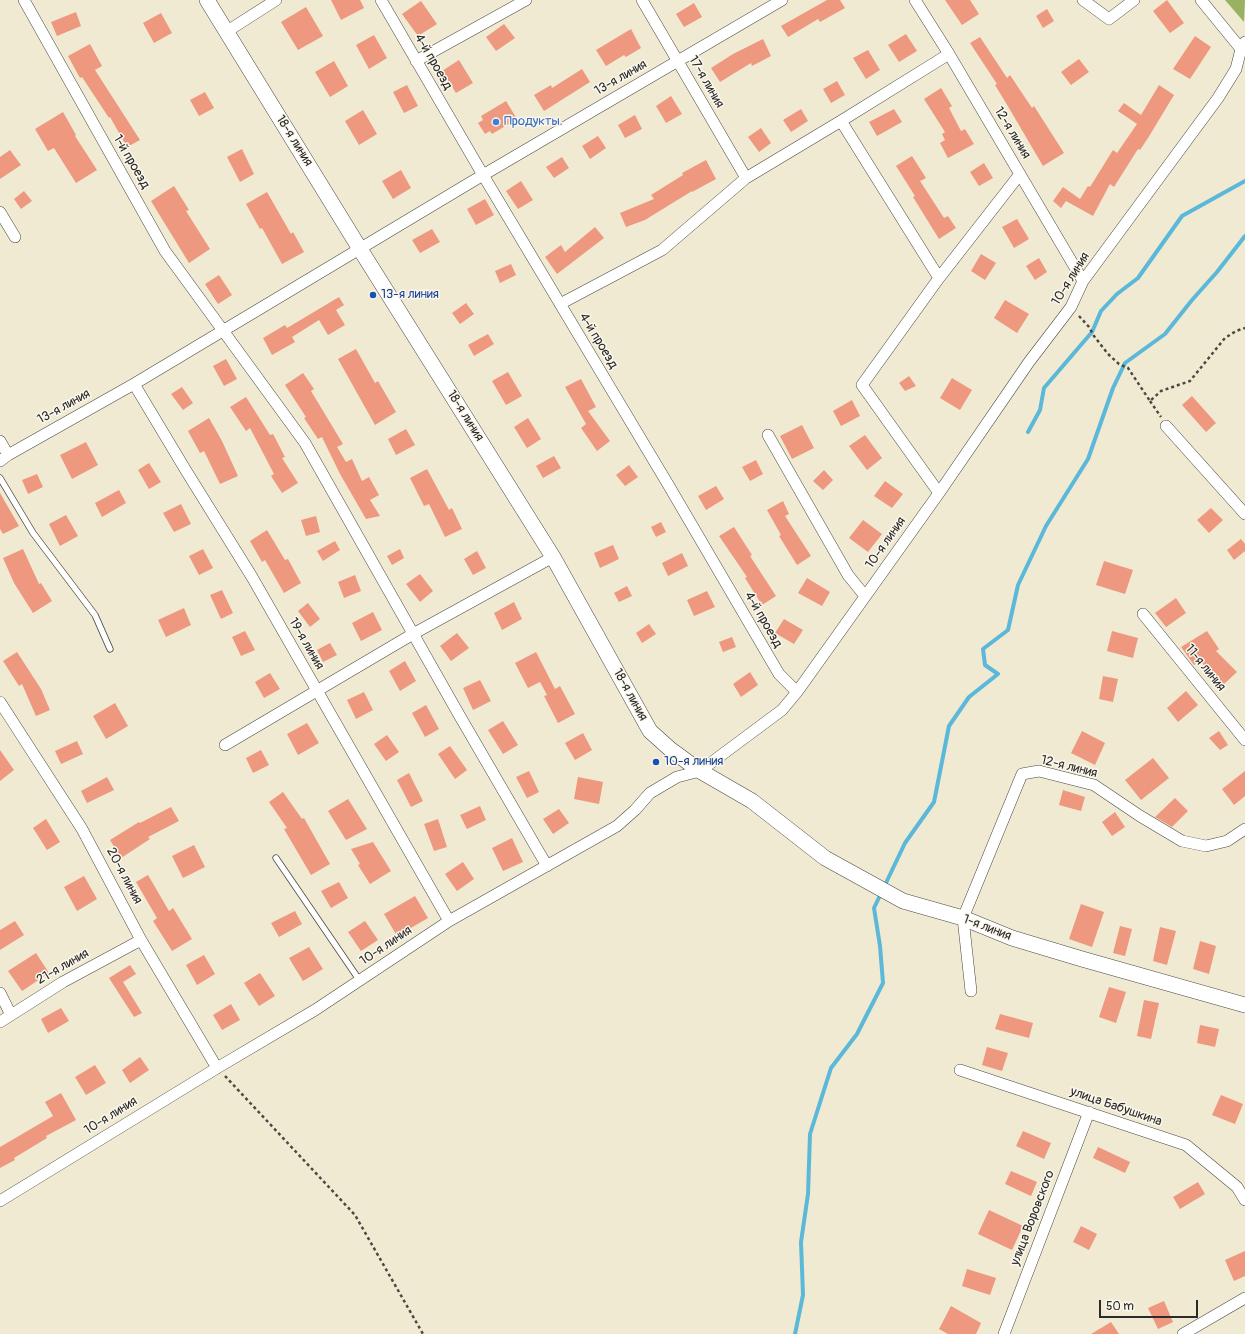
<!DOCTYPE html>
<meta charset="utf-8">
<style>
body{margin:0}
#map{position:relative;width:1245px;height:1334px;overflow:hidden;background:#f1ead2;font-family:Pangolin,sans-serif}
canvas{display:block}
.scale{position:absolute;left:1099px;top:1300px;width:99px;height:18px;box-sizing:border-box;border:2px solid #2b2b2b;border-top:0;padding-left:5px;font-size:12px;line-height:14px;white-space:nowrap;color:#2b2b2b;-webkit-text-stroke:3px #fbf7ec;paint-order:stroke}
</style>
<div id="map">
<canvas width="1245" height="1334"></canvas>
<div class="scale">50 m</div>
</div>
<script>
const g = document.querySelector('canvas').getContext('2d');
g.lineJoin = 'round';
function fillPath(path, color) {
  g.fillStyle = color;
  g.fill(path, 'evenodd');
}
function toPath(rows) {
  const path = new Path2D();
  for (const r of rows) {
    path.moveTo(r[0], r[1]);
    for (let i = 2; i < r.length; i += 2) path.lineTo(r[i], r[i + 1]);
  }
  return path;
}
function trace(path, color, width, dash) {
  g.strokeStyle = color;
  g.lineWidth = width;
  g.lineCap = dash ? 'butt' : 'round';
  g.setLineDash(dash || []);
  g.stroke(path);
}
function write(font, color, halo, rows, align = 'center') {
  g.font = font + ' Pangolin,sans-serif';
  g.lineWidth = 3;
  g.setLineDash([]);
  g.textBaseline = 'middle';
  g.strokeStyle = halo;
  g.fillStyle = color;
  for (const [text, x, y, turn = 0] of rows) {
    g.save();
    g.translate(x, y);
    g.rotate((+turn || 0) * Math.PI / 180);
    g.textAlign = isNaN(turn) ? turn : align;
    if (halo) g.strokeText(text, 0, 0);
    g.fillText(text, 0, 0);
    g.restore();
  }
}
const forest = toPath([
 [1225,0,1245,0,1244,22]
]);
const stream = toPath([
 [1028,432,1040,410,1044,388,1092,332,1101,311,1117,294,1138,278,1182,216,1245,181],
 [795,1334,803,1295,801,1242,808,1194,810,1134,831,1068,857,1034,883,983,880,946,874,908,905,843,934,802,949,726,969,697,998,674,985,665,983,649,1008,630,1018,585,1046,526,1088,459,1113,388,1125,363,1165,334,1192,300,1217,272,1245,236]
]);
const building = toPath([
 [331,0,360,0,364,8,341,20],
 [827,0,840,0,845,8,820,22,818,19,788,37,781,26],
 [945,0,970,0,979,14,962,25],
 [1167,0,1184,23,1170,33,1153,11],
 [421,1,437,24,418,36,402,14],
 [694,3,702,17,684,27,676,14],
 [306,7,323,36,298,50,281,22],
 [1047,9,1054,21,1043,28,1036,16],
 [76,12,81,26,57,36,51,22],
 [161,13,172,33,154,43,143,23],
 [504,24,515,38,496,51,486,37],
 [631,29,641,48,626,57,624,55,606,66,596,50],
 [906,34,917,51,899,62,888,45],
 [374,35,387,58,369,69,356,45],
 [1195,36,1211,47,1190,79,1173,69],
 [980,37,1007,78,1010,75,1032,108,1034,106,1064,153,1043,166,1006,103,995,85,997,84,970,43],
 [763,39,771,56,752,66,751,63,720,82,711,68,733,54],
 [90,44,102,66,95,70,140,140,127,147,110,117,109,118,82,77,80,78,68,56],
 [868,50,880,70,866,79,853,58],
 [1079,59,1089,72,1071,85,1061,72],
 [459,60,473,83,456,93,442,71],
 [334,61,348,86,330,97,315,72],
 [582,69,590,82,544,111,534,95,551,85,552,88],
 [837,81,845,95,831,103,823,89],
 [407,85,418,106,404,113,393,92],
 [1159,85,1174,95,1148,138,1140,150,1138,149,1114,187,1110,184,1093,216,1066,201,1061,208,1053,201,1063,187,1080,199,1088,186,1090,187,1113,150,1117,153,1137,124,1118,111,1124,103,1141,115],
 [941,88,952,106,949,108,961,131,965,129,974,144,948,158,940,143,945,140,942,134,945,132,924,99],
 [205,92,214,108,199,116,190,100],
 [671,96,682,114,666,123,656,106],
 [506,101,517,119,492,134,490,131,485,134,478,123,483,120,481,116],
 [801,109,808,121,791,132,783,120],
 [894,109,902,122,877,136,869,122],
 [363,110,377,134,359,145,345,121],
 [63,112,76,135,75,136,97,170,76,183,54,148,48,151,35,129],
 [635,115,642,129,625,138,618,125],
 [761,128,771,143,759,152,748,137],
 [598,136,606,148,590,159,582,146],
 [242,149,254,174,240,182,227,157],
 [10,150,21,165,0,179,0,157],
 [912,156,926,178,920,181,944,218,948,216,956,228,939,239,913,197,915,196,896,166],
 [562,157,569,168,554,178,546,167],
 [706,160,716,179,692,192,692,191,645,220,626,227,620,213,654,199,651,195,683,175,682,173],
 [984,163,993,178,979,186,970,172],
 [401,170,411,188,393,199,382,181],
 [521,181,533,200,518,209,506,191],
 [174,186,189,210,186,211,210,249,189,263,151,201],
 [24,191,32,201,21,209,14,199],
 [267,192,291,234,293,232,304,252,282,264,262,228,260,229,246,204],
 [485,199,494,215,476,225,467,209],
 [1017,219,1029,239,1014,248,1002,227],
 [595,227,604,238,557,274,545,257,561,245,565,252],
 [432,229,440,242,420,253,412,240],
 [981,254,996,263,985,280,971,271],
 [1039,258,1047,272,1035,280,1026,266],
 [511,264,516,275,500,283,495,271],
 [219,275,232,295,218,304,205,284],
 [339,297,344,305,336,310,345,325,328,335,319,320,292,337,295,342,272,355,263,338,285,325,287,328],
 [1005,300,1029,314,1017,333,994,318],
 [466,303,474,314,460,324,452,313],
 [488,334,494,344,474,356,468,345],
 [356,349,375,383,378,381,396,412,375,425,338,359],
 [226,359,237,379,224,386,213,366],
 [508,372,522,396,506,405,492,381],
 [303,373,314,389,311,391,343,444,337,447,346,462,352,459,362,481,369,477,379,495,370,500,380,516,366,519,340,474,322,437,318,439,304,418,306,417,285,385],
 [909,376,916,386,905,391,899,383],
 [952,378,972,390,960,410,940,398],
 [581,379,596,407,588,411,610,441,597,451,581,428,586,424,565,387],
 [182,387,193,403,183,410,171,394],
 [1192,396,1216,423,1206,432,1182,405],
 [246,397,270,435,273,434,285,457,282,458,298,483,282,493,271,476,274,474,250,428,246,431,230,407],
 [852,400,860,416,841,426,833,411],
 [209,418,222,441,238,476,220,484,204,451,200,453,188,431],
 [528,418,541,439,527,448,514,427],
 [802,425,814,448,792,459,780,436],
 [406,429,415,445,396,455,388,439],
 [865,435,882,458,867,470,849,446],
 [86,442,98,465,72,479,60,455],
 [554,456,561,468,543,478,536,466],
 [756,460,763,474,750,481,742,467],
 [149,463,161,482,149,489,138,470],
 [629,465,638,477,625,486,616,475],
 [427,469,449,510,452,508,462,529,445,537,429,504,424,506,410,478],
 [824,470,833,480,823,490,813,481],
 [37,474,43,487,28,494,22,480],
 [885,481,903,494,892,508,874,496],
 [716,486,724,499,706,510,698,496],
 [119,490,126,503,102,517,95,503],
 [0,493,19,526,3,534,0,529],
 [783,501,789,514,785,516,811,556,797,565,779,536,781,535,767,510],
 [181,504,191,524,174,532,163,513],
 [1211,508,1223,520,1209,533,1197,520],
 [66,515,78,536,60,546,49,524],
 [316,516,320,532,306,536,301,520],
 [863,520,882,534,868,552,849,538],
 [661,522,666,532,656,537,651,527],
 [734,527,752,555,750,556,776,596,762,605,745,578,747,577,719,536],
 [267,530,285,560,288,559,301,583,284,593,265,560,262,562,250,541],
 [1241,539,1245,544,1245,551,1234,560,1227,550],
 [335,541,340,550,323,561,317,551],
 [613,545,619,559,600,568,594,553],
 [23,549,39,584,41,583,52,601,33,613,14,583,3,558],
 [203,549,213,568,199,575,189,556],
 [400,549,404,558,392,565,387,556],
 [477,551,486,568,473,575,464,559],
 [682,553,688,566,668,576,662,563],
 [1104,561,1133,570,1125,594,1096,585],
 [420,574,433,591,420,602,406,584],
 [355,575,361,591,344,598,338,582],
 [807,578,830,592,822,606,798,593],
 [627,586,632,596,619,602,614,593],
 [222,590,233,613,221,619,210,595],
 [707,591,715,607,694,616,687,600],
 [1176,598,1186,613,1166,627,1155,613],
 [514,602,522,619,502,630,494,613],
 [308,603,320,619,310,627,298,611],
 [184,608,191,625,166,637,158,620],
 [373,612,382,630,361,641,352,623],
 [784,619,803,630,794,644,775,633],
 [649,624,656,634,642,643,636,633],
 [245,631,255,650,241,656,232,637],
 [1112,631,1138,638,1133,658,1107,651],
 [1207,631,1219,649,1216,651,1237,672,1223,685,1200,661,1194,665,1181,647],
 [457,633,469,648,451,661,440,646],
 [732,637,736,647,723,652,719,642],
 [330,643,337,655,323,662,317,650],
 [17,652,41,689,50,710,36,716,22,684,19,686,3,661],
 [536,652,555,689,560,686,575,714,558,723,544,696,547,695,540,682,528,688,515,663],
 [405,661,416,681,400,691,389,671],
 [750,672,758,685,741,697,733,684],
 [270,673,280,689,264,698,255,682],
 [1103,676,1118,679,1113,702,1099,699],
 [480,680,491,701,473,710,463,688],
 [1186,691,1198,705,1178,722,1167,708],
 [364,692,373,710,356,719,347,700],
 [115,703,128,726,106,739,93,716],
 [426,705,439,729,425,737,412,713],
 [503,721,518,745,503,754,488,730],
 [307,723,319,743,298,755,287,734],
 [1082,731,1105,743,1095,765,1071,753],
 [1219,731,1228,745,1220,750,1209,738],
 [583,733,592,750,575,760,565,743],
 [387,735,399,752,386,761,374,744],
 [77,741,83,754,61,764,55,751],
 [450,746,467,770,455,779,438,754],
 [0,750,14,770,0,781],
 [261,750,269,765,253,773,246,758],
 [1153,758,1169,778,1141,800,1125,780],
 [529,771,539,792,527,798,516,777],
 [1245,771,1245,796,1234,805,1222,789],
 [409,773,423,801,411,807,397,780],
 [107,777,114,790,87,803,81,791],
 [578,777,603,782,599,804,574,799],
 [1063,790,1085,797,1081,811,1059,805],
 [283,792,302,819,304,818,330,864,311,875,284,829,287,828,269,802],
 [1175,798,1188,811,1172,827,1155,817],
 [348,799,367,829,346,840,328,811],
 [480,806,486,820,467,829,460,815],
 [171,807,179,821,148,837,150,839,121,858,110,840,139,822,140,823],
 [559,809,569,823,553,834,543,819],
 [1115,812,1125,827,1112,836,1102,822],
 [46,819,60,842,47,850,33,828],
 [438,819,447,847,434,851,424,824],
 [512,838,523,862,503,871,492,848],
 [373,842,391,871,370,884,358,865,360,864,351,849],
 [194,845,205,867,183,878,172,856],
 [463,862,474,879,457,891,445,874],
 [148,875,169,911,173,908,192,939,172,951,153,921,157,918,136,882],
 [84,876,97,899,77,911,64,887],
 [339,882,348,898,331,908,321,891],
 [415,896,428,918,397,936,384,914],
 [1081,904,1104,912,1092,947,1069,939],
 [295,911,302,924,279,937,271,923],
 [15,921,24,935,0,950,0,930],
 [365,921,378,940,361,951,348,932],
 [1120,926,1132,929,1125,956,1113,953],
 [1160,927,1176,931,1167,965,1153,961],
 [1200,941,1216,946,1209,974,1193,969],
 [309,947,323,969,303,981,289,958],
 [36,953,49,973,22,991,8,971],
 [204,955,215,974,197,985,186,965],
 [130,965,136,974,123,982,142,1013,134,1017,109,978],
 [260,973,275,996,259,1006,244,983],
 [1109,987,1126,992,1116,1023,1099,1017],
 [1144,1000,1159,1003,1151,1039,1137,1036],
 [231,1004,240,1020,222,1030,213,1015],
 [61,1008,69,1021,48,1033,41,1019],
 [1000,1014,1033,1023,1029,1038,995,1029],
 [1200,1025,1219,1029,1215,1047,1197,1043],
 [987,1047,1008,1053,1002,1071,982,1065],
 [140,1057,149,1070,130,1083,122,1070],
 [95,1065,106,1083,86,1095,75,1077],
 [61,1093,76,1120,46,1136,47,1138,14,1158,15,1160,0,1168,0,1147,53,1116,45,1102],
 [1221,1095,1243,1104,1235,1124,1212,1115],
 [1023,1131,1051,1143,1044,1159,1016,1146],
 [1098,1147,1130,1162,1125,1173,1093,1158],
 [1011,1171,1037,1182,1031,1196,1005,1184],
 [1198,1182,1205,1194,1180,1209,1173,1197],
 [989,1210,1023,1226,1012,1250,978,1234],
 [1081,1226,1097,1234,1089,1250,1073,1242],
 [1245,1251,1245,1276,1234,1281,1225,1260],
 [967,1269,996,1278,990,1295,962,1286],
 [1164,1301,1173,1322,1158,1329,1148,1308],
 [951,1306,981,1323,976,1334,948,1334,939,1329],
 [1111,1322,1119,1334,1091,1334]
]);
const path = toPath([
 [1079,316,1089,327,1094,336,1108,354,1119,364,1128,368,1150,401,1161,391,1190,381,1225,338,1236,331,1245,328],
 [1150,401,1161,417],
 [225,1076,355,1215,423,1334]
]);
const lane = toPath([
 [0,478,33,533,95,615,110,649],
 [276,858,360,981]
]);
const street = toPath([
 [24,0,165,251,305,443,458,713,547,866],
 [381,0,483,175,669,486,779,674,797,692],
 [642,0,746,178],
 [915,0,949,54,1083,281],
 [1083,0,1109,19,1134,0],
 [1201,0,1241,49],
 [226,32,276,0],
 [416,61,526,0],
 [841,121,939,278],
 [0,212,15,237],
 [560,304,662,250,746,178,841,121,949,54],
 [134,384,185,469,252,577,449,921],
 [1166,426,1245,514],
 [768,435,848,575,865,596],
 [0,441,8,455],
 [0,461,8,455,134,384,483,175,782,0],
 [939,493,862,385,939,278,1020,174],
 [1143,614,1245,740],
 [0,702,82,829,141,940,217,1068],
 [225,745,413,634,553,557],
 [971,991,963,918,1022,774,1039,771,1094,785,1140,816,1182,841,1206,846,1227,841,1245,829],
 [0,993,11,1015],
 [0,1022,63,982,141,940],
 [960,1070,1186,1145,1237,1187,1245,1200],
 [0,1201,217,1068,315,1010,449,921,617,826,635,810,650,793,677,777,700,771,782,710,797,692,939,493,1029,362,1071,307,1083,281,1218,98,1236,69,1241,49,1245,42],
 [1004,1334,1089,1112],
 [1183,1334,1245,1298]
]);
const secondary = toPath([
 [207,0,360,249,553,557,650,731,670,749,700,771,752,801,825,858,903,901,963,918,1012,938,1082,959,1245,1005]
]);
const markers = [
 [496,122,4,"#3f7fe0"],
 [373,295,4,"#1a4fb4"],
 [656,762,4,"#1a4fb4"]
];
const streetNames = [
 ["4-й проезд",433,62,60],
 ["13-я линия",621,78,-30],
 ["17-я линия",706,82,60],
 ["12-я линия",1012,133,59],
 ["18-я линия",294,141,58],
 ["1-й проезд",131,162,60],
 ["10-я линия",1071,279,-58],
 ["4-й проезд",598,341,59],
 ["13-я линия",64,407,-29],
 ["18-я линия",465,416,58],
 ["10-я линия",886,543,-55],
 ["4-й проезд",763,620,60],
 ["19-я линия",306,644,60],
 ["11-я линия",1205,668,51],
 ["18-я линия",630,695,61],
 ["12-я линия",1069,767,14],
 ["20-я линия",124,876,62],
 ["1-я линия",987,928,21],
 ["10-я линия",386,946,-34],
 ["21-я линия",63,967,-30],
 ["улица Бабушкина",1116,1107,19],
 ["10-я линия",111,1116,-32],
 ["улица Воровского",1033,1218,-69]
];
const shopNames = [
 ["Продукты.",504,122]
];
const transitNames = [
 ["13-я линия",381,295],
 ["10-я линия",664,762]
];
fillPath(forest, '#98b162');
trace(stream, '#5bb8d9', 4);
fillPath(building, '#ed987f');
trace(lane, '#494844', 7);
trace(street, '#494844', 12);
trace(secondary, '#494844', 16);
trace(path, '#494844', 2.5, [3, 3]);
trace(lane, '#fff', 5.5);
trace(street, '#fff', 11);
trace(secondary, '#fff', 15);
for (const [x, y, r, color] of markers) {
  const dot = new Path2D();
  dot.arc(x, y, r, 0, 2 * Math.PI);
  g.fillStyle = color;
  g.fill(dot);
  trace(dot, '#fbf7ec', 1.5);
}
write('13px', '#2b2b2b', '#fbf7ec', streetNames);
write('13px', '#366cbe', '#fbf7ec', shopNames, 'left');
write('13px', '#164399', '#fbf7ec', transitNames, 'left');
</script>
